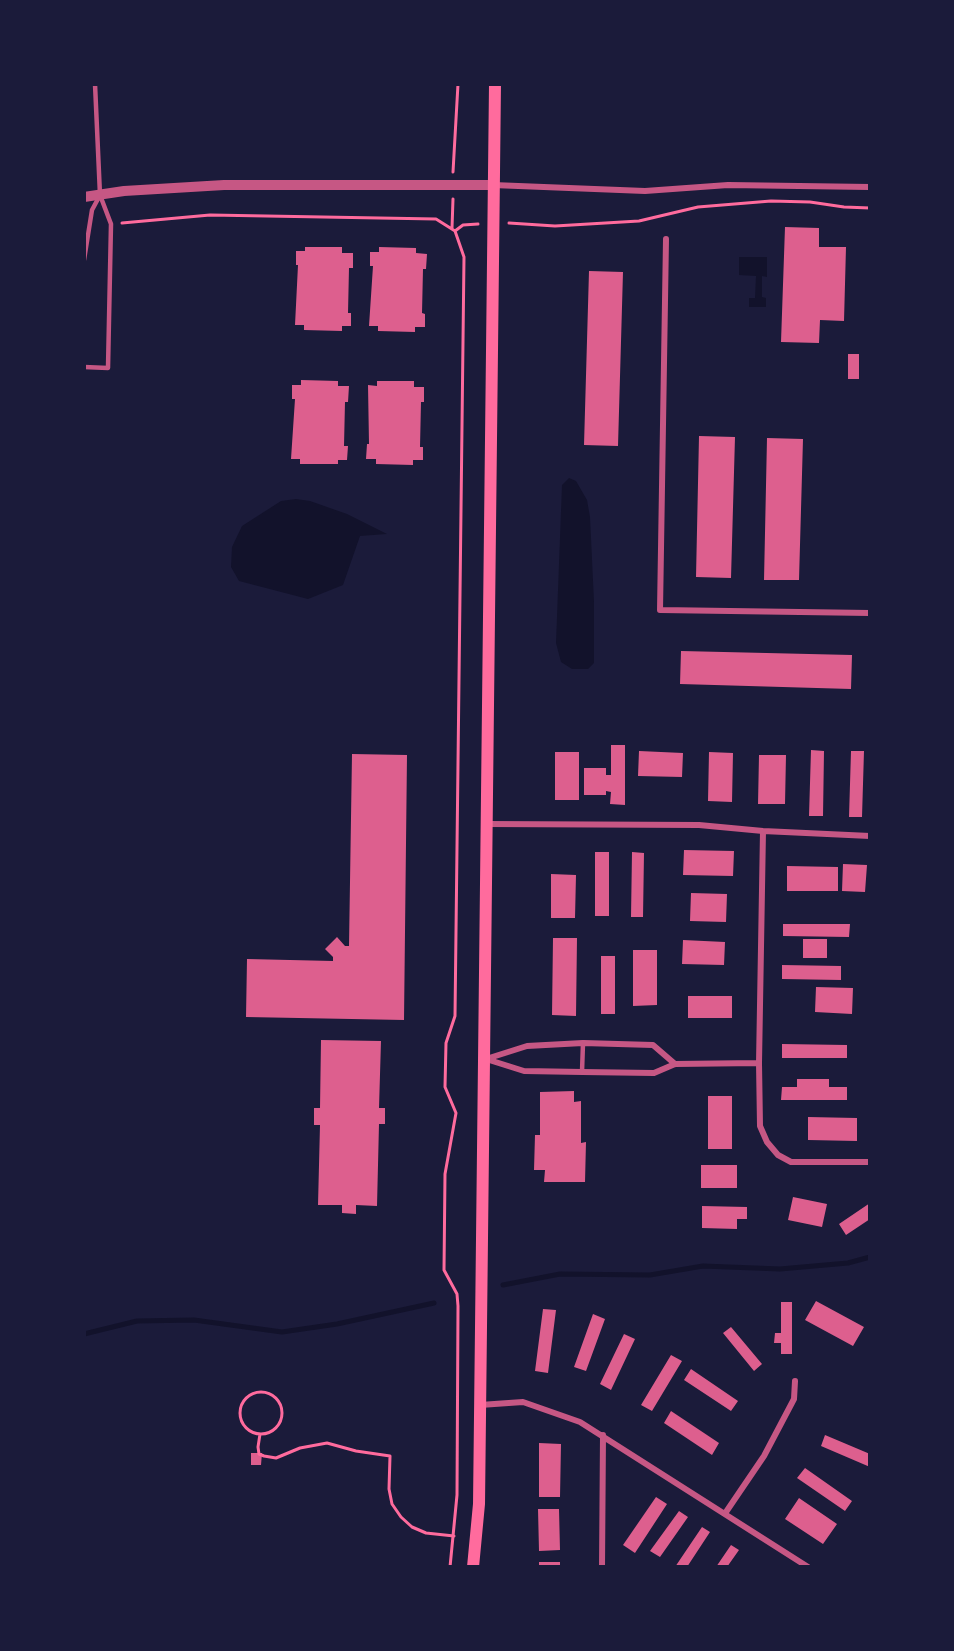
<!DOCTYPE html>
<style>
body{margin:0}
#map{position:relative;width:954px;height:1651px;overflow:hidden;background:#1b1b3a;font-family:"IBM Plex Sans",sans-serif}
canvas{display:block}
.frame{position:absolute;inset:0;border:86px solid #1b1b3a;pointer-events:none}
</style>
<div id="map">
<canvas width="954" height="1651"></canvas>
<div class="frame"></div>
</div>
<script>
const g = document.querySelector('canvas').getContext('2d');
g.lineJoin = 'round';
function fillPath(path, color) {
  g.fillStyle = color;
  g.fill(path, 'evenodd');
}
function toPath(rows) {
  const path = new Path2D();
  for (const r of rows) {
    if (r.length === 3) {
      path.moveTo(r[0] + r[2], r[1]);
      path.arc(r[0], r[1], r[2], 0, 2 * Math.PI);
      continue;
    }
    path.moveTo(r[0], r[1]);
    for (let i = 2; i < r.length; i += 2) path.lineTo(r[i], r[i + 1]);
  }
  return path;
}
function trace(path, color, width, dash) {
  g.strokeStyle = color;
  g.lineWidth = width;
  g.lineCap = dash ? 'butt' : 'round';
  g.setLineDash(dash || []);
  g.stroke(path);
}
const water = toPath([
 [739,257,767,257,767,277,762,276,762,297,766,298,766,307,749,307,749,298,755,298,756,276,739,275],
 [569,478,576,481,587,500,590,517,594,602,594,663,588,669,572,669,561,662,556,643,562,485],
 [296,499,310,501,347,514,387,534,360,536,343,585,308,599,239,581,231,567,232,547,242,526,281,501]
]);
const stream = toPath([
 [503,1285,560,1274,650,1275,703,1266,780,1269,848,1263,870,1257],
 [84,1334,137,1321,194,1320,282,1332,337,1324,434,1303]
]);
const building = toPath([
 [785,227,819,228,819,247,846,247,844,321,820,320,819,343,781,342],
 [305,247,342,247,342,253,353,253,353,268,349,268,348,313,351,313,351,326,342,326,342,331,304,330,304,325,295,325,298,265,296,265,296,251,305,251],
 [379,247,416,248,416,253,427,254,426,269,423,269,422,313,425,314,425,327,415,327,415,332,378,331,378,326,369,326,373,266,370,266,370,252,379,252],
 [589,271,623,272,618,446,584,445],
 [848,354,859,354,859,379,848,379],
 [301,380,338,381,338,386,349,386,348,402,345,402,344,446,348,446,347,460,338,460,338,464,300,464,300,459,291,459,295,399,292,399,292,385,301,385],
 [377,381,414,381,414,387,424,387,424,402,421,402,420,447,423,447,423,460,413,460,413,465,376,464,376,459,366,459,367,444,369,444,368,385,377,386],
 [699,436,735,437,731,578,696,577],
 [767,438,803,439,799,580,764,580],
 [681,651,852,655,851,689,680,684],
 [611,745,625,745,625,805,610,804,611,792,606,791,606,795,584,795,584,768,606,768,606,775,611,775],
 [811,750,824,751,823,816,809,816],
 [639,751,683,753,682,777,638,776],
 [851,751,864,751,862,817,849,817],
 [555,752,579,752,579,800,555,800],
 [709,752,733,753,732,802,708,801],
 [352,754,407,755,404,1020,246,1017,247,959,333,961,333,957,325,949,337,937,345,946,349,946],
 [759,755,786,755,785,804,758,804],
 [684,850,734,851,733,876,683,875],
 [595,852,609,852,609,916,595,916],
 [632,852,644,853,643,917,631,917],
 [843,864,867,865,865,892,842,891],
 [787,866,838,867,838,891,787,891],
 [551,874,576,875,575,918,551,918],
 [691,893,727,894,726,922,690,921],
 [783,924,850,924,849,937,783,936],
 [553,938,577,938,576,1016,552,1015],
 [803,939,827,939,827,958,803,958],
 [683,940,725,942,724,965,682,964],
 [633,950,657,950,657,1005,633,1006],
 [601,956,615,956,615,1014,601,1014],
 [782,965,841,966,841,980,782,979],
 [816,987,853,988,852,1014,815,1012],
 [688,996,732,996,732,1018,688,1018],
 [321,1040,381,1041,379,1108,385,1108,385,1124,379,1124,377,1206,356,1205,356,1214,342,1213,342,1205,318,1205,320,1125,314,1125,314,1108,320,1108],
 [782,1044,847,1045,847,1058,782,1058],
 [797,1079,829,1079,829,1087,847,1087,847,1100,781,1100,782,1087,797,1087],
 [574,1091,574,1102,581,1101,581,1143,586,1142,585,1182,544,1182,545,1170,534,1170,535,1135,540,1135,540,1092],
 [708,1096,732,1096,732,1149,708,1149],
 [808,1117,857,1118,857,1141,808,1140],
 [701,1165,737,1165,737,1188,701,1188],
 [793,1197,827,1204,822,1227,788,1220],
 [870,1203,870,1219,846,1235,839,1224],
 [702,1206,747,1207,747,1219,737,1219,737,1229,702,1228],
 [816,1301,864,1327,853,1346,805,1320],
 [781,1302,792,1302,792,1354,781,1354,781,1343,774,1343,775,1333,781,1333],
 [543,1309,556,1310,548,1373,535,1371],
 [593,1314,605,1319,586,1371,574,1367],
 [731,1327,762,1364,754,1371,723,1333],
 [624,1334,635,1339,611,1390,600,1384],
 [671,1355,682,1361,652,1411,641,1405],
 [691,1369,738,1401,731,1411,684,1380],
 [671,1411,719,1443,712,1455,664,1423],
 [825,1435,870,1454,870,1467,821,1446],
 [539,1443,561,1444,560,1497,539,1497],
 [251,1453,262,1453,261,1465,251,1465],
 [805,1468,852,1501,845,1511,797,1478],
 [656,1497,667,1504,635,1553,623,1545],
 [799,1498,837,1524,823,1544,785,1519],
 [538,1509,559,1509,560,1550,539,1551],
 [679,1511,688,1517,660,1557,650,1551],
 [702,1527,710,1532,687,1567,675,1567],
 [731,1545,739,1550,727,1567,716,1567],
 [539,1562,560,1562,560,1567,539,1567]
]);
const path = toPath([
 [453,172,458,84],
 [122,223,210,215,436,219,455,231,463,225,478,224],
 [509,223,555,226,639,221,698,207,771,201,810,202,844,207,870,208],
 [452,228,453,199],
 [261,1413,21],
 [260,1434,258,1447,259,1454,264,1456,276,1458,300,1448,327,1443,356,1451,390,1456,389,1489,392,1504,401,1517,412,1527,426,1533,454,1536],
 [450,1567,457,1495,458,1306,457,1294,444,1270,445,1174,456,1113,445,1087,446,1043,455,1016,464,257,455,231]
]);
const service = toPath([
 [84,260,92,210,99,197],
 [84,367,108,368,111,224,100,195,95,84],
 [582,1072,583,1043]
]);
const minor = toPath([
 [493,185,645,191,728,185,870,187],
 [666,239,660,610,870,613],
 [486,824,699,825,763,831,870,836],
 [486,1059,524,1071,582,1072,654,1073,675,1064,759,1063,760,1126,767,1142,778,1155,791,1162,870,1162],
 [486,1059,527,1046,583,1043,653,1045,675,1064],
 [759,1063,763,831],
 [480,1405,523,1402,580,1422,808,1567],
 [726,1512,764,1456,794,1399,795,1381],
 [602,1567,603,1435]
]);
const tertiary = toPath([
 [84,197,124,191,224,185,493,185]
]);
const secondary = toPath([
 [473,1567,479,1504,495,84]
]);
fillPath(water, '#12122b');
trace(stream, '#12122b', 5);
fillPath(building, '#dd5f8e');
trace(path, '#ff6b9d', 3);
trace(service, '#c65784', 4.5);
trace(minor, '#c65784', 6);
trace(tertiary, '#c65784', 10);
trace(secondary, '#ff6b9d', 12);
</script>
